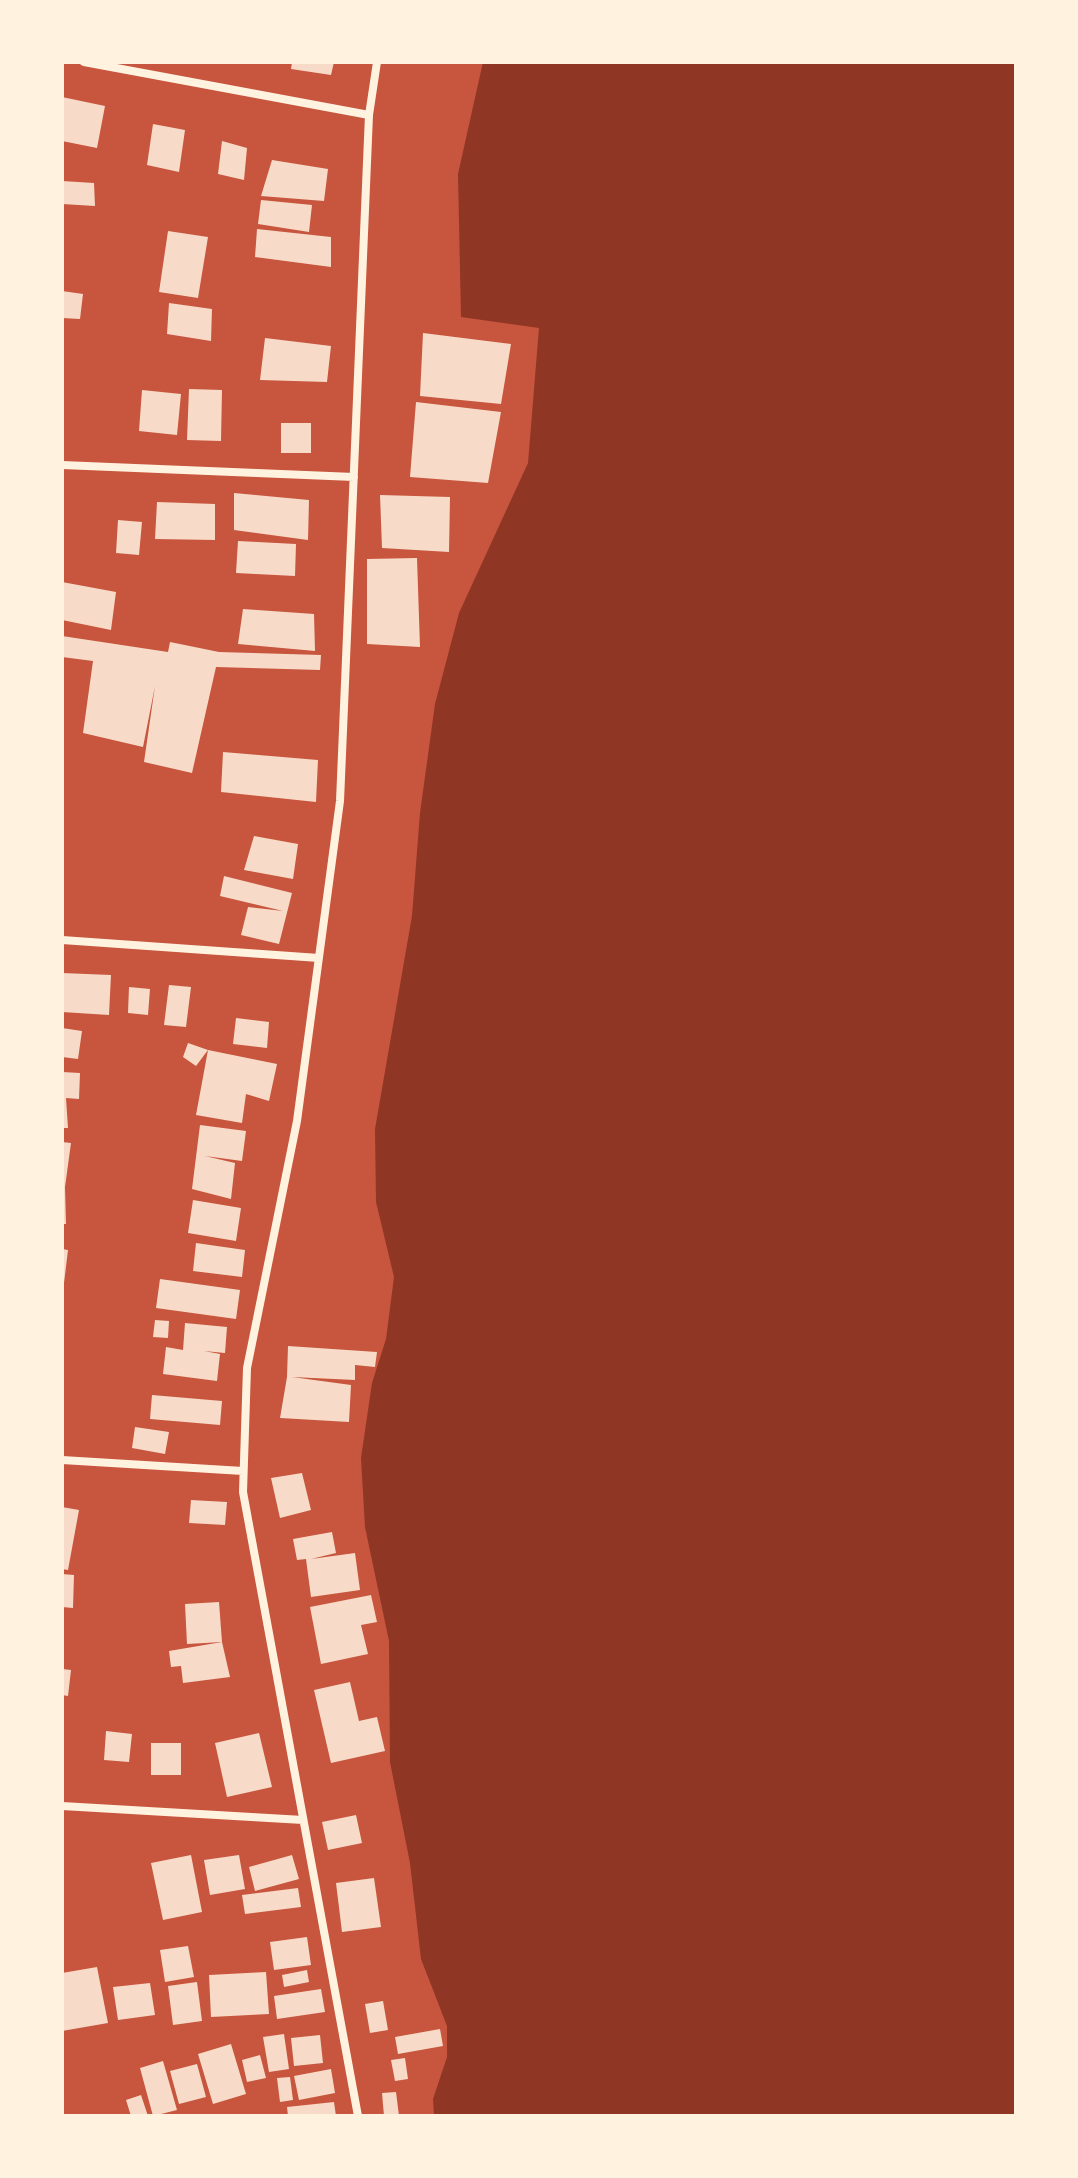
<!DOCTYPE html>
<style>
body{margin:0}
#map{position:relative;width:1078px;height:2178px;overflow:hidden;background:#c8553d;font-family:"PT Serif",serif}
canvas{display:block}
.frame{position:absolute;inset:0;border:64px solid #fff3e0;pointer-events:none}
</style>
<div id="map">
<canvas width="1078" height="2178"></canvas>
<div class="frame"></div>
</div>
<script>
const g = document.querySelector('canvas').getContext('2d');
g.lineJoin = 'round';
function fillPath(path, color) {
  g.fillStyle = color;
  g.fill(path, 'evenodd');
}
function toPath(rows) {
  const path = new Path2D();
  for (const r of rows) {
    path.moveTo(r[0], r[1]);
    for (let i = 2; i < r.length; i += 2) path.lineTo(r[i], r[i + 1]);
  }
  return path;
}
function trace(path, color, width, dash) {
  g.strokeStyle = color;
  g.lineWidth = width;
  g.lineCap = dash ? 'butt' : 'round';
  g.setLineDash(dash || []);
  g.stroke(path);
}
const water = toPath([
 [483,62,1016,62,1016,2116,434,2116,433,2099,447,2057,447,2026,421,1959,410,1863,390,1762,389,1641,365,1527,361,1458,372,1383,386,1339,394,1277,376,1202,375,1129,412,916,420,813,435,704,459,613,528,463,539,328,461,317,458,174]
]);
const building = toPath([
 [292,62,334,62,331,75,291,69],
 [62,97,105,106,97,148,62,141],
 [153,124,185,130,179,172,147,165],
 [222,141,247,148,244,180,218,174],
 [272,160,328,169,324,201,261,196],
 [62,181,94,183,95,206,62,204],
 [261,200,312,205,309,232,258,224],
 [257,229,331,237,331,267,255,257],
 [168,231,208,237,198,298,159,292],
 [62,291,83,294,80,319,62,318],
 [169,303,212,309,211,341,167,334],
 [423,333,511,344,501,404,420,396],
 [265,338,331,346,327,382,260,380],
 [189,389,222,390,221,441,187,440],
 [142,390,181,394,177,435,139,431],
 [416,402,501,412,488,483,410,477],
 [281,423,311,423,311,453,281,453],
 [234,493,309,500,308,540,234,530],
 [380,495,450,497,449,552,382,548],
 [157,502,215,504,215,540,155,539],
 [118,520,142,522,139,555,116,553],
 [238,541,296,544,295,576,236,573],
 [417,558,420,647,367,644,367,559],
 [62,582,116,592,111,630,62,620],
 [243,609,314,614,315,651,238,644],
 [62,636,168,652,170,642,219,652,321,655,320,670,216,667,192,773,144,762,155,686,143,747,83,733,93,661,62,657],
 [223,752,318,760,316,802,221,792],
 [254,836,298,844,293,879,244,870],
 [224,876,292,893,279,944,241,935,248,907,283,911,220,896],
 [62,973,111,975,109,1015,62,1012],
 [169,985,191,987,186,1027,164,1025],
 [129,987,150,989,148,1015,128,1013],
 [236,1018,269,1022,267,1048,233,1044],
 [62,1028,82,1031,78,1059,62,1057],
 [188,1043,208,1050,196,1066,183,1057],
 [208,1050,277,1064,269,1101,246,1094,242,1123,196,1115],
 [62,1072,80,1073,79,1099,66,1098,68,1128,62,1128],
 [200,1125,246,1131,242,1161,205,1156,235,1163,231,1199,192,1189],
 [62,1142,71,1143,65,1187,66,1224,62,1224],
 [193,1200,241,1208,236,1241,188,1233],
 [196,1243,245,1250,242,1277,193,1271],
 [62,1249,68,1250,64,1283,62,1283],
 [160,1279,240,1290,236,1319,156,1308],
 [155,1320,169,1321,168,1338,153,1337],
 [185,1323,227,1327,225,1353,204,1351,220,1354,217,1381,163,1374,166,1347,183,1350],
 [288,1346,377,1352,375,1367,355,1365,355,1380,292,1377,351,1385,349,1422,280,1418,287,1377],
 [152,1395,222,1401,220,1425,150,1419],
 [135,1427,169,1432,165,1454,132,1448],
 [302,1473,311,1510,280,1518,271,1478],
 [191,1500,227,1502,225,1525,189,1523],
 [62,1507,79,1510,68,1570,62,1569],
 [332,1532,336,1553,311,1559,355,1553,360,1590,311,1597,306,1559,297,1560,293,1539],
 [62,1574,74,1575,73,1608,62,1607],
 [371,1595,377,1622,361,1625,368,1654,321,1664,310,1607],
 [219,1602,222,1642,187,1644,185,1604],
 [222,1642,230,1677,183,1683,181,1666,171,1667,169,1651],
 [62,1669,71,1670,68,1696,62,1695],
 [350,1682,359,1721,377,1717,385,1751,331,1763,314,1690],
 [106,1731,132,1734,129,1762,104,1760],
 [259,1733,272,1787,227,1797,215,1743],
 [151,1743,181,1743,181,1775,151,1775],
 [356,1815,362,1843,328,1850,322,1822],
 [191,1855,202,1912,163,1920,151,1863],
 [239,1855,245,1889,210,1895,204,1860],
 [292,1855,299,1879,255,1891,249,1867],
 [374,1878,381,1927,342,1932,336,1883],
 [298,1888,301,1907,245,1914,242,1895],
 [307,1937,311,1965,274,1970,270,1942],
 [188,1946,194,1977,165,1982,160,1950],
 [97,1967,108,2023,62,2031,62,1973],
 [307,1970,309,1982,284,1987,282,1975],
 [266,1972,269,2014,211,2017,209,1975],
 [197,1982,202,2021,173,2025,168,1986],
 [150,1983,155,2015,118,2020,113,1987],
 [321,1989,325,2012,277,2019,274,1996],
 [383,2001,388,2030,370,2033,365,2004],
 [440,2029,443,2046,398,2054,395,2037],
 [284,2034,289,2069,269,2072,263,2037],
 [320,2035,323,2063,294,2066,291,2038],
 [231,2044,246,2094,213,2104,198,2054],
 [260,2055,266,2078,247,2082,242,2060],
 [405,2058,408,2079,395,2081,391,2060],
 [163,2061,177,2110,153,2116,140,2068],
 [197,2064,206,2097,179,2104,170,2071],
 [331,2069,335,2093,299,2100,294,2076],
 [290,2077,293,2100,280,2102,277,2078],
 [396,2092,399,2116,384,2116,382,2093],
 [141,2095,148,2116,131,2116,126,2100],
 [334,2102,336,2116,288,2116,287,2107]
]);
const minor = toPath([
 [84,62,369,115],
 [62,465,354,477],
 [62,940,319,958],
 [62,1460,243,1471],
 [62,1806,303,1820],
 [358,2116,243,1492,247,1368,297,1121,340,801,369,115,377,62]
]);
fillPath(water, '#8f3625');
fillPath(building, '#f7dbc8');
trace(minor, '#fff3e0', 8);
</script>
